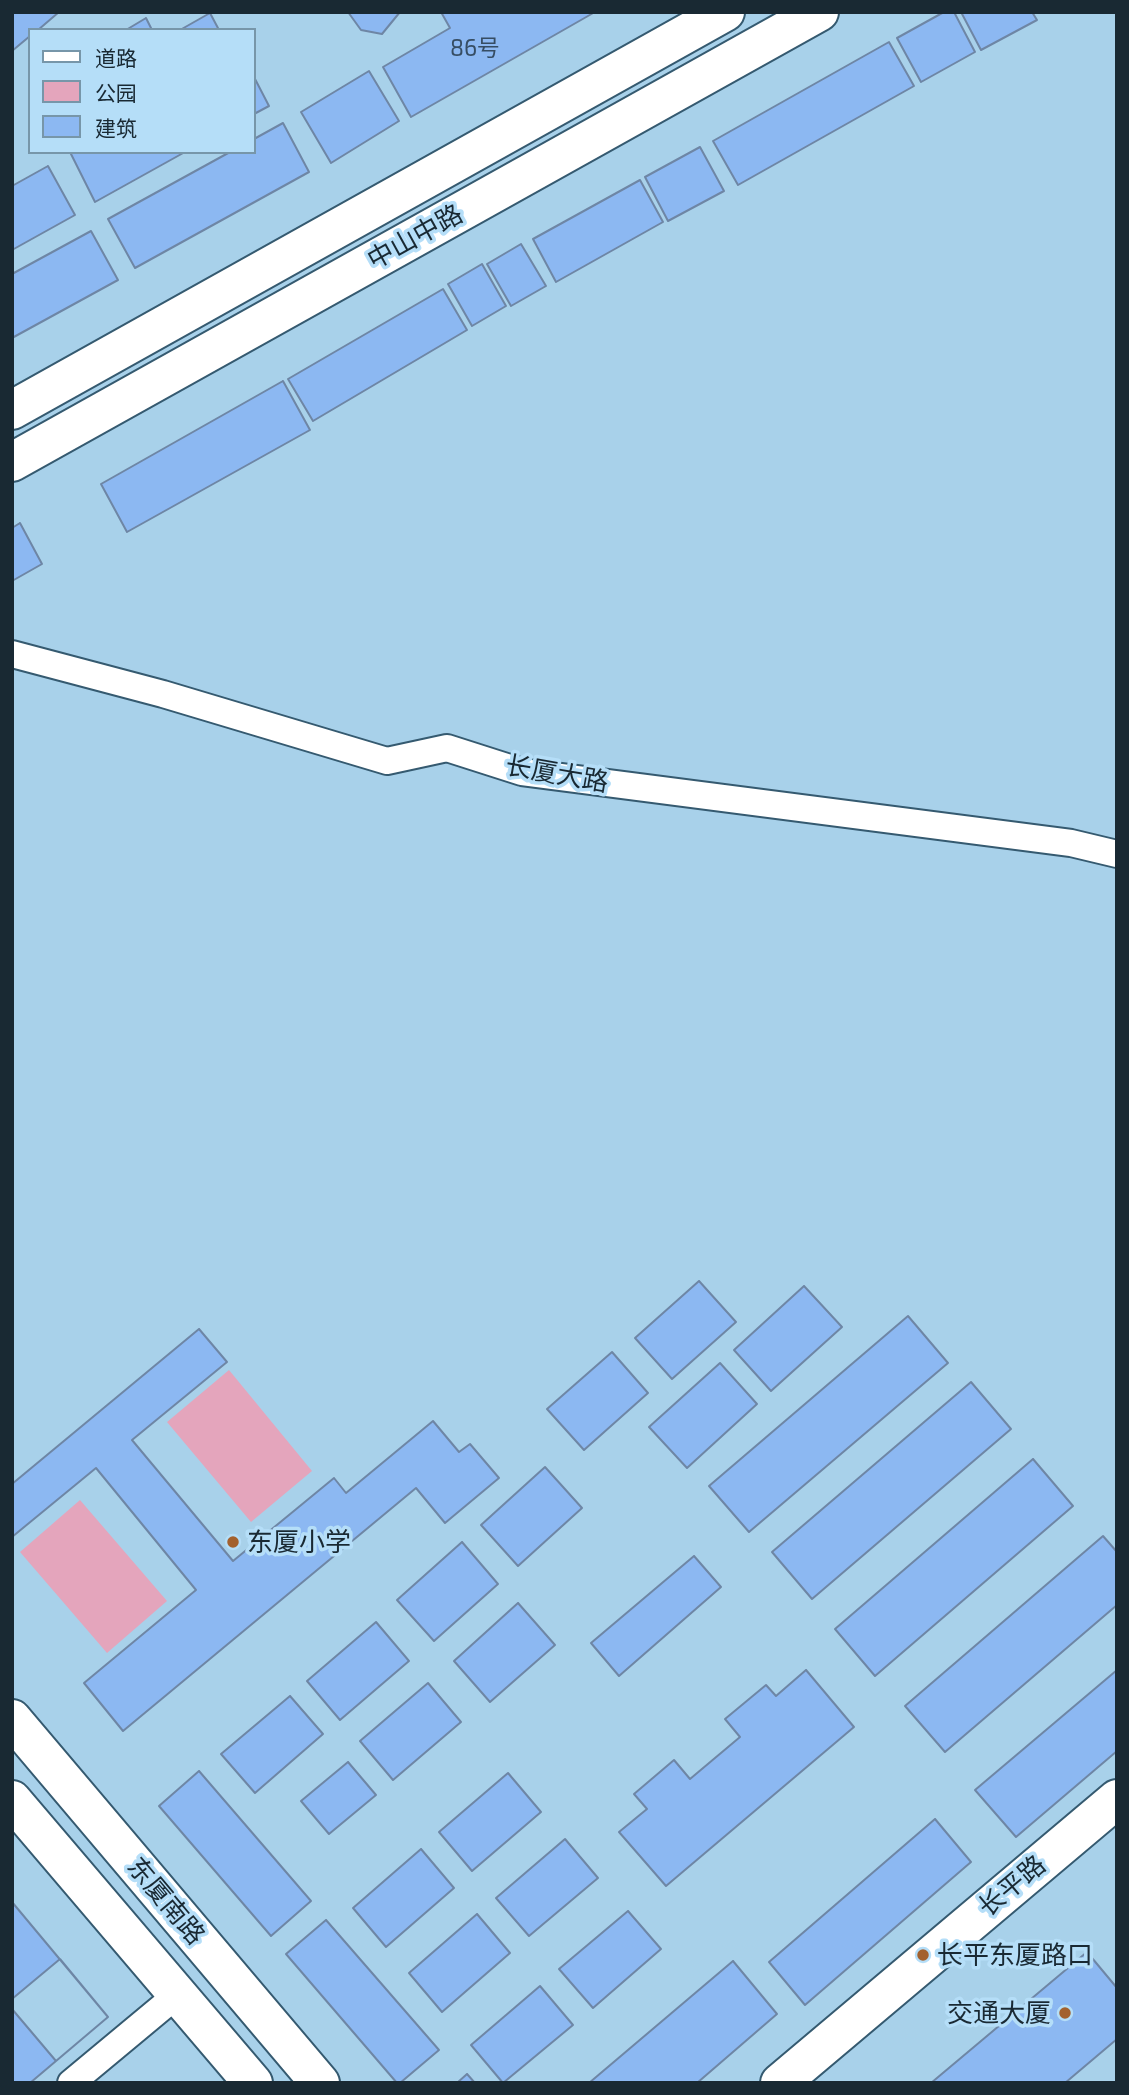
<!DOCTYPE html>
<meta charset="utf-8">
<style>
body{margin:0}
#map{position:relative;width:1129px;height:2095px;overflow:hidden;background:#a8d1ea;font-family:"Exo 2","Noto Sans SC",sans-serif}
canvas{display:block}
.frame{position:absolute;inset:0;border:14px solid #192933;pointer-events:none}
.legend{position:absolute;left:28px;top:28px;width:228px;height:126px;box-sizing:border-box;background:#b5def8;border:2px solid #7796a9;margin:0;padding:9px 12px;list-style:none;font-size:21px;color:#192933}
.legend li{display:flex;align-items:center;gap:14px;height:35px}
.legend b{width:35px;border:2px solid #7796a9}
</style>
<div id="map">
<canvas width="1129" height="2095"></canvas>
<div class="frame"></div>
<ul class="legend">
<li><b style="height:9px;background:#fff"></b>道路</li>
<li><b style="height:19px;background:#e4a5bc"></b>公园</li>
<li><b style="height:19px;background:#8cb8f2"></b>建筑</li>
</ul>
</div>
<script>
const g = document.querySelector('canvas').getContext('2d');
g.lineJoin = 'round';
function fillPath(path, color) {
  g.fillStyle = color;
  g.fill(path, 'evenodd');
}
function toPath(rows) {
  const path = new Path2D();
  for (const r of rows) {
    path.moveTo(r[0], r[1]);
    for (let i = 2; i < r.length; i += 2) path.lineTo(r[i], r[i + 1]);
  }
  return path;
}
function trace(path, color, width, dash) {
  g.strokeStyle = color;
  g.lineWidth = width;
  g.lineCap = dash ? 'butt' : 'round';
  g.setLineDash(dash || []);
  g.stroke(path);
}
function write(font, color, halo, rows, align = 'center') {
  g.font = font + ' "Exo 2","Noto Sans SC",sans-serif';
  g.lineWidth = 7;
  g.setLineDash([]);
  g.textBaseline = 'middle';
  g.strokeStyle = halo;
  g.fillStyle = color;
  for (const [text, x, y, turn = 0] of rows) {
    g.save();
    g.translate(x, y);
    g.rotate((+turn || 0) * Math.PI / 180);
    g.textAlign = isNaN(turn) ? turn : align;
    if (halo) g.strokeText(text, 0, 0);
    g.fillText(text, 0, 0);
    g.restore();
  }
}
const green = toPath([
 [229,1370,312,1471,251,1522,167,1422],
 [80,1500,167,1601,107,1653,20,1552]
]);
const building = toPath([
 [12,12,59,12,38,30,30,30,30,36,12,51,12,12],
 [348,12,400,12,382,34,361,30,348,12],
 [441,12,595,12,411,117,383,67,450,28,441,12],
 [944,12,954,12,975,52,921,82,897,38,944,12],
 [961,12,1032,12,1037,20,981,50,961,12],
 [210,13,219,30,180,30,210,13],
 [146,18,152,30,126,30,146,18],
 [889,42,914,86,738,185,713,141,889,42],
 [369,71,399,121,331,163,301,112,369,71],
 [254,77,269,106,254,114,254,77],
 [283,123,309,172,135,268,108,219,230,152,254,152,254,139,283,123],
 [700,147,724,191,668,221,645,177,700,147],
 [70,152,185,152,95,202,70,152],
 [48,166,75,215,12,250,12,186,48,166],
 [640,180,663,222,556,282,533,239,640,180],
 [91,231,118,280,12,338,12,274,91,231],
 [521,244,546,286,511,306,487,264,521,244],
 [482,264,506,306,472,326,448,284,482,264],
 [443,289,467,330,313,421,288,379,443,289],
 [283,381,310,430,127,532,101,484,283,381],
 [20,523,42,564,12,581,12,528,20,523],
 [699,1281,736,1322,672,1379,635,1338,699,1281],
 [804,1286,842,1327,771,1391,734,1350,804,1286],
 [908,1316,948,1363,749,1532,709,1486,908,1316],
 [199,1329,227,1362,132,1440,233,1561,334,1478,346,1493,433,1421,459,1452,470,1444,499,1478,445,1523,416,1488,123,1731,84,1683,196,1590,96,1468,12,1537,12,1484,199,1329],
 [612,1352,648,1393,584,1450,547,1409,612,1352],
 [720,1363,757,1404,687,1468,649,1427,720,1363],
 [971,1382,1011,1429,812,1599,772,1552,971,1382],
 [1033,1459,1073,1506,875,1676,835,1629,1033,1459],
 [545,1467,582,1508,518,1566,481,1525,545,1467],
 [1103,1536,1117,1552,1117,1605,945,1752,905,1706,1103,1536],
 [462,1542,498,1584,434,1641,397,1600,462,1542],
 [694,1556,721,1587,619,1676,591,1643,694,1556],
 [518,1603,555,1645,490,1702,454,1661,518,1603],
 [376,1622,409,1661,340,1720,307,1681,376,1622],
 [806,1670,854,1727,666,1886,619,1832,647,1809,634,1794,674,1760,690,1779,740,1737,725,1719,766,1685,776,1696,806,1670],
 [1117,1670,1117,1751,1016,1837,975,1790,1117,1670],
 [428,1683,461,1722,393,1780,360,1741,428,1683],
 [290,1696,323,1734,255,1793,221,1754,290,1696],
 [348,1762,376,1795,329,1834,301,1801,348,1762],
 [199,1771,311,1901,271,1936,159,1806,199,1771],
 [508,1773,541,1812,472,1871,439,1832,508,1773],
 [935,1819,971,1862,805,2005,769,1962,935,1819],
 [565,1839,598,1878,529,1936,496,1898,565,1839],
 [421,1849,454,1888,386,1947,353,1908,421,1849],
 [12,1902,108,2017,56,2061,12,2009,12,1902],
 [628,1911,661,1949,593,2008,559,1969,628,1911],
 [477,1914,510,1953,442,2012,409,1973,477,1914],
 [326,1920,439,2050,400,2083,397,2083,286,1954,326,1920],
 [1087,1952,1117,1988,1117,2039,1065,2083,931,2083,1087,1952],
 [60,1959,108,2017,30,2083,12,2083,12,1999,60,1959],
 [733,1961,777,2014,697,2083,589,2083,733,1961],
 [540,1986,573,2025,503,2083,471,2045,540,1986],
 [467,2074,475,2083,457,2083,467,2074]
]);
const street = toPath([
 [12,654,163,694,387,761,447,748,522,772,1071,843,1117,854],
 [71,2083,178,1994]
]);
const secondary = toPath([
 [12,410,725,12],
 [12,462,819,12],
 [12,1719,320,2083],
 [12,1800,253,2083],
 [780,2083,1117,1799]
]);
const markers = [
 [233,1542,7,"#a3612e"],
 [923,1955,7,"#a3612e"],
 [1065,2013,7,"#a3612e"]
];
const numberNames = [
 ["86号",475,48]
];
const streetNames = [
 ["中山中路",415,237,-29],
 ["长厦大路",557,774,10],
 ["长平路",1012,1886,-40],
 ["东厦南路",166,1901,50]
];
const poiNames = [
 ["东厦小学",247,1542],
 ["长平东厦路口",937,1955],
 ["交通大厦",1051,2013,"right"]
];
fillPath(green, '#e4a5bc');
fillPath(building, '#8cb8f2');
trace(building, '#6e86a5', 2);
trace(street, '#355a70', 30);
trace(secondary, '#355a70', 42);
trace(street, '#fff', 26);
trace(secondary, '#fff', 38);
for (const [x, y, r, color] of markers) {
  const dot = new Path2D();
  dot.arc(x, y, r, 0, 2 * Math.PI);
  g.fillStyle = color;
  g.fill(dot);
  trace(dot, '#b5def8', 2.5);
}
write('23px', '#364d63', null, numberNames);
write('26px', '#192933', '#b5def8', streetNames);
write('26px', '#192933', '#b5def8', poiNames, 'left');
</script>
